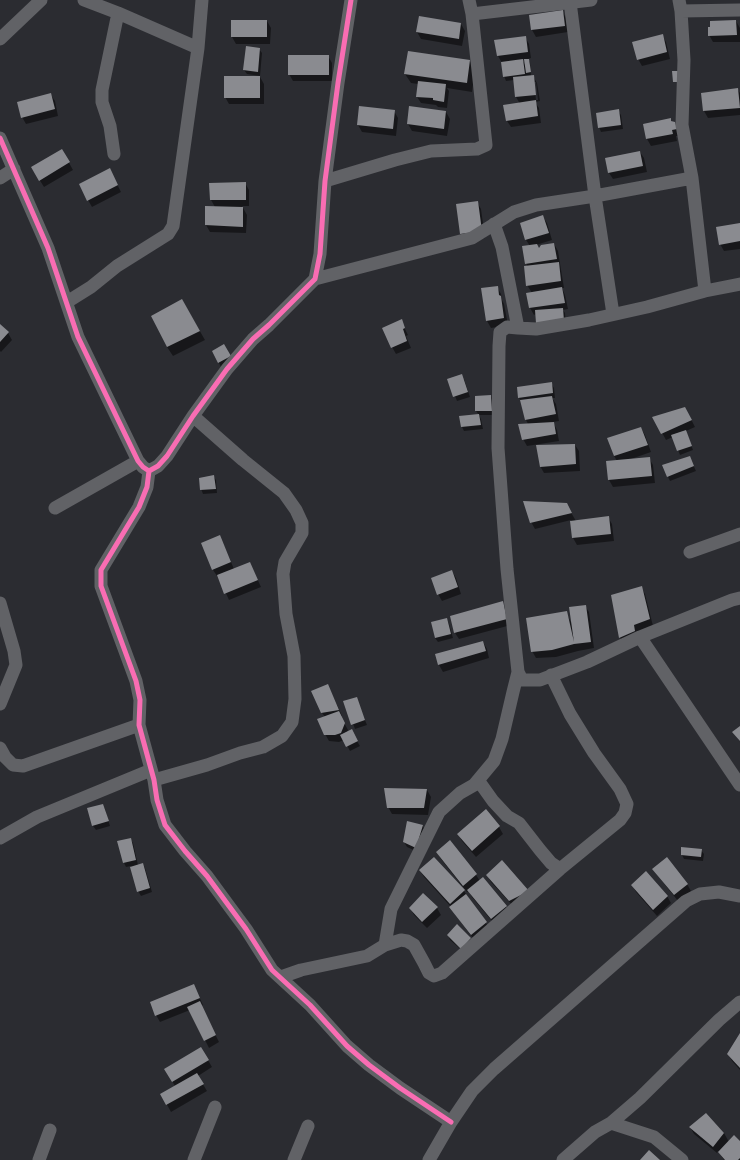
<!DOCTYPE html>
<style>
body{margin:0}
canvas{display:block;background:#2b2c31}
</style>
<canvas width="740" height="1160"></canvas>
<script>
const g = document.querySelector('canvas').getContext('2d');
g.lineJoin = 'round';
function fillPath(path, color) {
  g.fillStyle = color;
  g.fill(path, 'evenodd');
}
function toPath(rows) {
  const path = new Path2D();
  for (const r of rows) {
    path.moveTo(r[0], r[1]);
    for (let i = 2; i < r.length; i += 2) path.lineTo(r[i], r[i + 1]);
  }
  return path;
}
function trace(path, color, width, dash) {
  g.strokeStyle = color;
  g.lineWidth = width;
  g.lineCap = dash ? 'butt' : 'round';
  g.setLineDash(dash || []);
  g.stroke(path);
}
const shadow = toPath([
 [562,11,566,18,568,32,536,37,532,30,530,15],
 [267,21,271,28,270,44,236,44,232,37],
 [736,21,740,28,740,42,713,42,709,35],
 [461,24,465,31,462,46,421,39,417,32],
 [662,35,666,42,670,59,642,66,638,59],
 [525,37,529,44,531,58,528,59,530,62,531,76,533,76,537,83,540,101,535,102,539,108,541,123,511,127,507,121,520,104,516,97,514,80,506,81,504,76,502,63,498,56],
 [525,59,526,66,522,60],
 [534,82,536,82,538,100,536,100],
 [259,49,262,53,260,76,247,74,244,70],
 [328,56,332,63,332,81,293,81,289,74],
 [470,61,475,70,472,92,447,88,449,91,447,108,438,107,436,105,421,103,417,97,418,84,411,83,405,74],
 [260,77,264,84,264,104,229,104,225,97],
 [738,90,740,93,740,115,708,118,704,111,702,93],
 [51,95,55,101,58,116,26,124,22,117],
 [394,111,398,118,396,136,362,132,358,125],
 [618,111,621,115,623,129,601,132,599,127],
 [446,112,450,119,447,136,412,131,408,124],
 [670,120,672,122,675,123,680,136,676,136,677,141,651,146,647,139,644,125],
 [62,150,73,170,44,187,32,168],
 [640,152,644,158,647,172,613,179,609,173],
 [113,176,121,192,92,207,88,200],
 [245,183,249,190,249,206,242,206,247,215,246,233,210,232,206,225,206,207,215,207,211,200],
 [477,202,481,209,485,238,465,240,461,234],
 [543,217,547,223,552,240,536,245,540,250,554,244,558,251,564,288,562,288,565,295,568,309,563,310,565,313,566,325,536,314,534,315,530,308,532,293,527,285,528,267,526,263,530,246,526,240],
 [740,224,740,249,724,251,720,244],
 [497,287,501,294,502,300,504,304,508,325,491,328,487,321],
 [182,300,205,340,173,356,167,347],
 [401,321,408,335,406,336,411,348,396,354,392,347],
 [0,326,8,333,12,340,1,352,0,351],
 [223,346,232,361,221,367,213,351],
 [448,379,464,379,470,397,457,401],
 [551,383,554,388,555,398,552,398,556,404,559,421,553,422,557,430,559,441,527,446,523,439,528,424,526,420,522,402,519,398,518,388],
 [491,396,493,400,494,415,479,415,481,419,483,429,464,431,462,427,479,415,476,411,476,397],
 [689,415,695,427,686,431,693,450,680,455,673,437,666,440,654,418],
 [641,428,645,435,651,452,631,459,649,458,653,465,655,483,613,487,609,480,617,461,614,456,609,439],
 [575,445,579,451,580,471,544,473,540,466],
 [690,458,696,471,670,481,668,477],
 [213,476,216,480,217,493,203,494,201,489],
 [566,504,576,521,608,517,612,524,614,541,577,545,573,538,571,520,535,529,531,522],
 [223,543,234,569,250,563,261,587,229,600,218,576,217,576,213,570,202,544],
 [452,571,456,578,461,594,442,601,438,594],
 [641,587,645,594,653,626,623,644,620,637],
 [502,603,506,609,511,625,459,639,455,633],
 [585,606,589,612,594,648,578,651,556,657,536,658,532,651,566,613,572,624],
 [447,619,449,624,453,638,438,642,435,638],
 [483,642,487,649,489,658,443,672,439,665,436,655],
 [328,685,342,716,341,717,348,730,347,733,351,731,360,746,350,751,344,740,339,742,329,741,325,734,325,717,322,713],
 [356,698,367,725,355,729,345,702],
 [427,790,431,797,428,815,392,814,388,807],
 [103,805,105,809,110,826,96,830,93,826,88,809],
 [486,811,499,827,503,834,476,857,462,841,458,834],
 [422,825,425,830,418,852,407,847,404,842],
 [130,839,133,843,138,865,143,864,145,868,152,892,141,896,138,891,131,866,126,867,124,863,118,842],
 [450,842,476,875,480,881,483,878,506,907,510,914,496,926,472,897,469,891,467,892,441,859,437,852],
 [701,850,704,854,703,861,684,859,682,855],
 [654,869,687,884,691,891,678,901,658,876],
 [420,871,464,891,490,929,475,941,455,914,451,907,424,877],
 [487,875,528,892,514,907,491,882],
 [632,885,667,896,671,903,657,916,636,892],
 [423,895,437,908,441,915,427,928,414,915,410,908],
 [448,935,470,938,473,943,464,952,450,940],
 [194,986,203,1005,201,1006,219,1042,209,1048,190,1010,160,1022,156,1015],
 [740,1037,740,1070,732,1061,728,1054],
 [201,1048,212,1067,198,1076,207,1091,171,1112,161,1094,175,1086,165,1069],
 [706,1114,724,1133,729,1142,740,1143,740,1160,724,1160,718,1151,717,1153,694,1134,690,1127]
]);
const building = toPath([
 [563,10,565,26,531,30,529,15],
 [419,16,461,23,459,39,416,32],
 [231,20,267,20,267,37,231,37],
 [736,20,737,35,708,36,708,27,710,27,710,21],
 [663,34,667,52,637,60,632,42],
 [526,36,528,52,497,56,494,40],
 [246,46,260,48,258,72,243,70],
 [408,51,470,60,467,83,404,74],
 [288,55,329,55,329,75,288,75],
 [523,59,525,74,503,77,501,62],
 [524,59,529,59,531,72,526,73],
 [672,71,678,71,678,82,673,82],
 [534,75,536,95,515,97,513,77],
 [224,76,260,76,260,98,224,98],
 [418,81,446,84,444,102,433,100,433,98,416,97],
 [738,88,740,108,703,111,701,93],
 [51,93,55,109,21,118,17,102],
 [536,100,538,116,506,121,503,105],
 [359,106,395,110,393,129,357,125],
 [409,106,446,111,444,129,407,124],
 [619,109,621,125,598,128,596,113],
 [671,118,671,121,675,122,677,129,672,130,673,134,646,139,643,124],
 [62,149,70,162,39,181,31,167],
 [640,151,643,166,608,173,605,158],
 [110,168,118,185,87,201,79,184],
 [246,182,246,200,210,200,209,183],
 [478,201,482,231,460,234,456,204],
 [205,206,243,207,243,227,205,225],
 [543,215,549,233,525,240,520,223],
 [740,223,740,241,719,245,716,227],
 [554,243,557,259,525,264,522,246,537,244,539,248,541,245],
 [559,262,561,281,526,286,524,266],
 [498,286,499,295,501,296,504,318,486,321,481,288],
 [562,287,565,303,529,308,526,293],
 [182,299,200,331,167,347,151,316],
 [563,308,564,321,536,323,535,310],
 [402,319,405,328,403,329,407,341,391,348,382,328],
 [0,324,9,332,0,342],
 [224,344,231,356,218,363,212,351],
 [462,374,468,392,453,397,447,379],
 [552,382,553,393,518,398,517,387],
 [491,395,492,411,475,411,475,396],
 [552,396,556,414,525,420,520,400],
 [685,407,692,420,661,434,652,417],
 [479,414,481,425,461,427,459,416],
 [554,422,556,434,522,440,518,424],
 [641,427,648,445,614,456,607,438],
 [686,430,692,446,677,451,671,435],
 [575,444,576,464,540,467,536,445],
 [690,456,694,466,667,477,662,465],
 [650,457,652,476,608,480,606,461],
 [214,475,216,489,200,490,199,478],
 [523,501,567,503,572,513,530,523],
 [609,516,611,534,572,538,570,521],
 [220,535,231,562,212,570,201,543],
 [250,562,258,580,224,594,217,575],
 [452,570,458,587,437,595,431,578],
 [642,586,650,619,634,625,635,631,619,638,611,595],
 [503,601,507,619,454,633,450,616],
 [586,605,591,642,574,644,552,650,531,652,526,618,567,611,574,642,569,607],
 [447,618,451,634,435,638,431,622],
 [483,641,486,651,438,665,435,654],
 [328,684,339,710,321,713,311,691],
 [357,697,365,720,351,725,343,701],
 [339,711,345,723,341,733,335,735,324,735,317,719],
 [740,726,740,741,732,732],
 [352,729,358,741,346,747,340,735],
 [384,788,427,789,424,808,387,808],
 [103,804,109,821,92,826,87,808],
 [486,809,500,826,472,851,457,834],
 [407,821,423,825,416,848,403,842],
 [131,838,136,860,123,863,117,841],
 [450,840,477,874,463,886,436,852],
 [681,847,702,849,701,857,681,855],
 [434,857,465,890,450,904,419,870],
 [667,857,688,884,674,895,652,869],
 [502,860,529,891,509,901,486,875],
 [143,863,150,888,137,892,130,867],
 [646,871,668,896,653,910,631,885],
 [483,877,507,906,491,919,467,890],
 [423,893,438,907,422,922,409,908],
 [466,894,487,922,471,935,449,907],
 [457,924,471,938,461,949,447,935],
 [194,984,200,998,155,1016,150,1002],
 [200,1001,216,1035,204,1041,187,1007],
 [740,1033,740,1068,727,1054],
 [201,1047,209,1060,172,1082,164,1069],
 [197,1073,204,1084,166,1105,160,1094],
 [706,1113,724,1133,713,1147,689,1127],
 [734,1135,740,1141,740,1158,738,1160,725,1160,718,1152],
 [649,1150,660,1160,640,1160]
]);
const minor = toPath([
 [84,0,118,13,198,48],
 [570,2,595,196,613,314],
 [681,11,740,10],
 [472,14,591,0],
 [0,39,41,0],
 [0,138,48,248,78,337,138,461,143,467,149,471,158,466,167,456,193,416,227,369,253,339,269,325,315,279,320,254,325,181,338,83,351,0],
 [114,154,110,126,102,102,102,90,118,13],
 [0,178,14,169],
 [692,178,705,291],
 [325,181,395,160,431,151,477,149,486,145,472,14,469,0],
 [494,224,502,247,518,328,507,327,500,332,499,346,498,448,507,569,518,672,522,680,540,680,587,662,640,637,732,600,740,598],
 [315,279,472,238,514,212,536,205,595,196,692,178,682,125,684,60,681,11,679,0],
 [67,302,91,287,117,266,168,234,173,226,198,48,202,0],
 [518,328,536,329,589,320,647,307,705,291,740,284],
 [149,471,147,487,139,507,101,570,101,586,136,681,140,700,139,725,154,780,157,800,165,825,185,851,207,876,229,906,246,929,272,970,310,1005,347,1046,369,1065,400,1088,451,1122],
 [55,508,138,461],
 [690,552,740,534],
 [0,603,14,651,16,665,0,704],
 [640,637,740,785],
 [0,748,5,757,13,765,23,766,139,725],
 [154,780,207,765,240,753,263,747,282,736,292,722,295,699,294,656,286,614,283,574,285,562,302,533,302,523,296,510,284,493,243,460,193,416],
 [478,780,493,801,507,816,519,823,540,850,551,863,560,869],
 [0,838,37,817,151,770],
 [385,945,391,909,439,812,460,793,474,785,494,761,502,739,513,692,518,672],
 [281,977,301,970,367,956,385,945,401,940,407,941,414,945,424,963,429,973,434,976,442,973,560,869,620,820,625,813,627,804,620,789,594,753,570,714,551,675],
 [611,1123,654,1137,682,1160],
 [39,1160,50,1130],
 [194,1160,215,1107],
 [294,1160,308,1126],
 [429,1160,451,1122,472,1091,494,1069,686,901,700,894,719,892,740,896],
 [563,1160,595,1132,611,1123,640,1098,719,1020,740,1002]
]);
const cycleway = toPath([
 [0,138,48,248,78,337,138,461,143,467,149,471,158,466,167,456,193,416,227,369,253,339,269,325,315,279,320,254,325,181,338,83,351,0],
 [149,471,147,487,139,507,101,570,101,586,136,681,140,700,139,725,154,780,157,800,165,825,185,851,207,876,229,906,246,929,272,970,310,1005,347,1046,369,1065,400,1088,451,1122]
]);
fillPath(shadow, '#0007');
fillPath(building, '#8a8b90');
trace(minor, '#616266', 13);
trace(cycleway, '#f96db3', 5);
</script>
